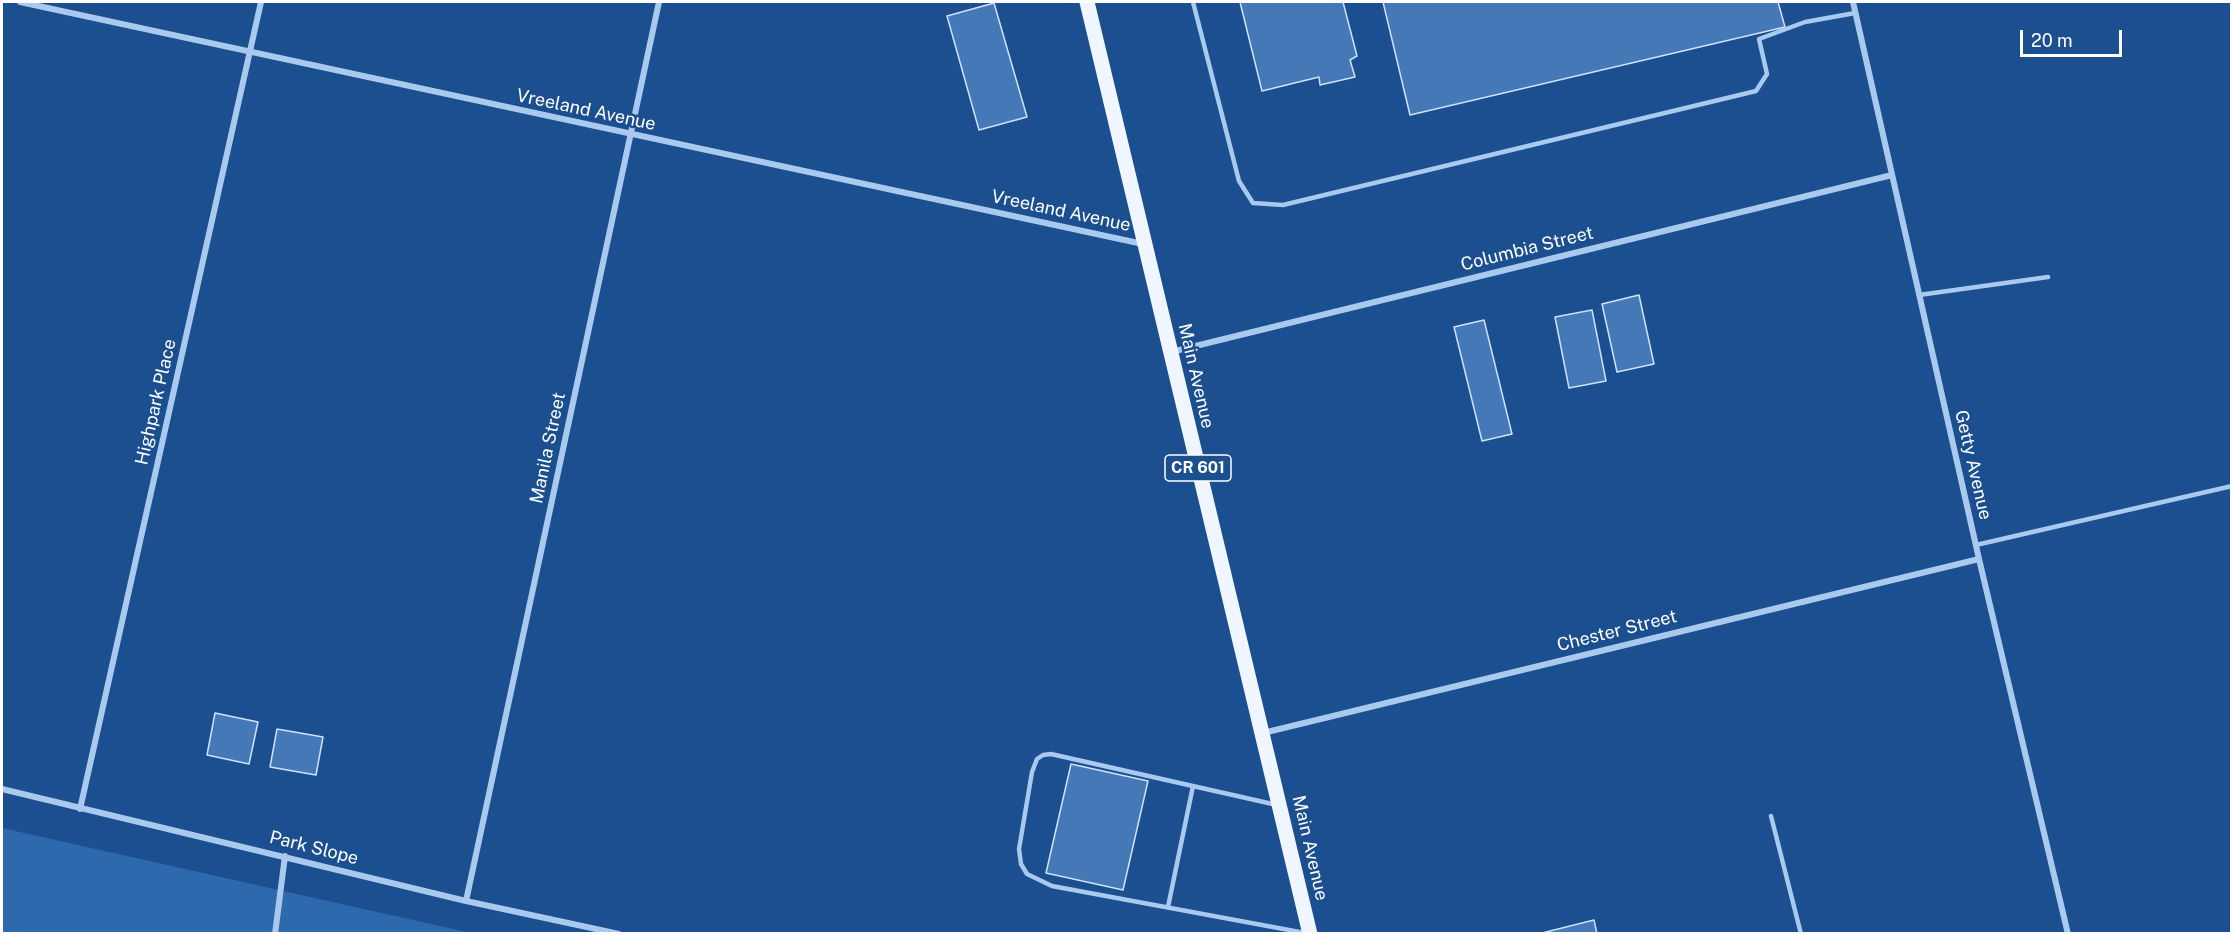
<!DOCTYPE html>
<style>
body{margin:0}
#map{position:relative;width:2233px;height:935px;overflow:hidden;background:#1b4f8f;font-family:"Public Sans",sans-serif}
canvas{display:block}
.frame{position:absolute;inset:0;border:3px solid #fff;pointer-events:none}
.scale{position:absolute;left:2020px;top:30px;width:102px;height:27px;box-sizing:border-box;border:3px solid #fff;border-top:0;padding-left:8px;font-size:18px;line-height:21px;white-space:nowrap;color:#fff;-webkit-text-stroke:4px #1b4f8f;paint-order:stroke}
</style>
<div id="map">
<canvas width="2233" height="935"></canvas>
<div class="frame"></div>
<div class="scale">20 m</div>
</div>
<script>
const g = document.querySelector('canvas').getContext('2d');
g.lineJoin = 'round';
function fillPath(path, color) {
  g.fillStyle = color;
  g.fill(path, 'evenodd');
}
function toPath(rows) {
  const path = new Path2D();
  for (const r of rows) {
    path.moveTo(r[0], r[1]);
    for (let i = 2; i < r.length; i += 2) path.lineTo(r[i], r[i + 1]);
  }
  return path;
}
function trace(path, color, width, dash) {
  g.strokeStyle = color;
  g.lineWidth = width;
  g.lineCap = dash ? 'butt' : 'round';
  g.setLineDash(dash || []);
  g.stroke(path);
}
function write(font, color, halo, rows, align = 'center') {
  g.font = font + ' "Public Sans",sans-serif';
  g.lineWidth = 5;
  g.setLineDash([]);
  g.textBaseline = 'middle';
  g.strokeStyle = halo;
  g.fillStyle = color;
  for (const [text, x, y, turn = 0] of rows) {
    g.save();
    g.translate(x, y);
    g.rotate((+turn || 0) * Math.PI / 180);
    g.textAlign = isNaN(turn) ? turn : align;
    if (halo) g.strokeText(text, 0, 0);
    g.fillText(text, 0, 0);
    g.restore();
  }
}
const green = toPath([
 [2,828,471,933,2,933]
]);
const building = toPath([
 [1240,2,1343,2,1357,56,1350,60,1355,77,1320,85,1319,77,1262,91,1240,2],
 [1383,2,1778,2,1785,27,1410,115,1383,2],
 [994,3,1027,117,979,130,947,16,994,3],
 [1639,295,1654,364,1617,372,1602,304,1639,295],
 [1592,310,1606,381,1569,388,1555,317,1592,310],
 [1484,320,1512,434,1482,441,1454,327,1484,320],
 [215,713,258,722,249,764,207,755,215,713],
 [277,729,323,737,316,775,270,767,277,729],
 [1071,764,1148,781,1123,890,1046,873,1071,764],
 [1594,920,1597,934,1538,934,1594,920]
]);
const lane = toPath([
 [1193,2,1239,181,1253,203,1283,205,1756,91,1767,74,1759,39,1805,22,1855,13],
 [1919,295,2048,277],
 [1976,545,2232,486],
 [1277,805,1051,754,1043,755,1037,759,1032,772,1019,849,1021,864,1027,874,1052,886,1305,933],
 [1771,816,1801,934],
 [1168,907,1193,786]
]);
const street = toPath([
 [20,2,1143,244],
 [1853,2,1979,559,2068,934],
 [1171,352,1892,175],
 [1263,733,1979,559],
 [2,789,466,901,619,934],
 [80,809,261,2],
 [466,901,659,2],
 [275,934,285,856]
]);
const primary = toPath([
 [1087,2,1310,934]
]);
const shields = [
 [1198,468,66]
];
const shieldNames = [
 ["CR 601",1198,468]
];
const streetNames = [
 ["Vreeland Avenue",586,110,12],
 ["Vreeland Avenue",1061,211,12],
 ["Columbia Street",1527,249,-14],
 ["Main Avenue",1196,376,77],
 ["Highpark Place",156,402,-77],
 ["Manila Street",548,448,-78],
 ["Getty Avenue",1973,465,77],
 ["Chester Street",1617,631,-14],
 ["Park Slope",314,848,14],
 ["Main Avenue",1310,848,77]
];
fillPath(green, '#2e69ad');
fillPath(building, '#4478b7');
trace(building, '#cfe3fa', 1.5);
trace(lane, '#a9c9ee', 4.5);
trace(street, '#a9c9ee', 6);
trace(primary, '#f0f6ff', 15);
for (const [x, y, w] of shields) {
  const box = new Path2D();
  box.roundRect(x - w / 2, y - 13, w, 26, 4.5);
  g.fillStyle = '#1b4f8f';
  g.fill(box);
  trace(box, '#fff', 1.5);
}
write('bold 16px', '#fff', null, shieldNames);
write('18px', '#fff', '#1b4f8f', streetNames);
</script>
